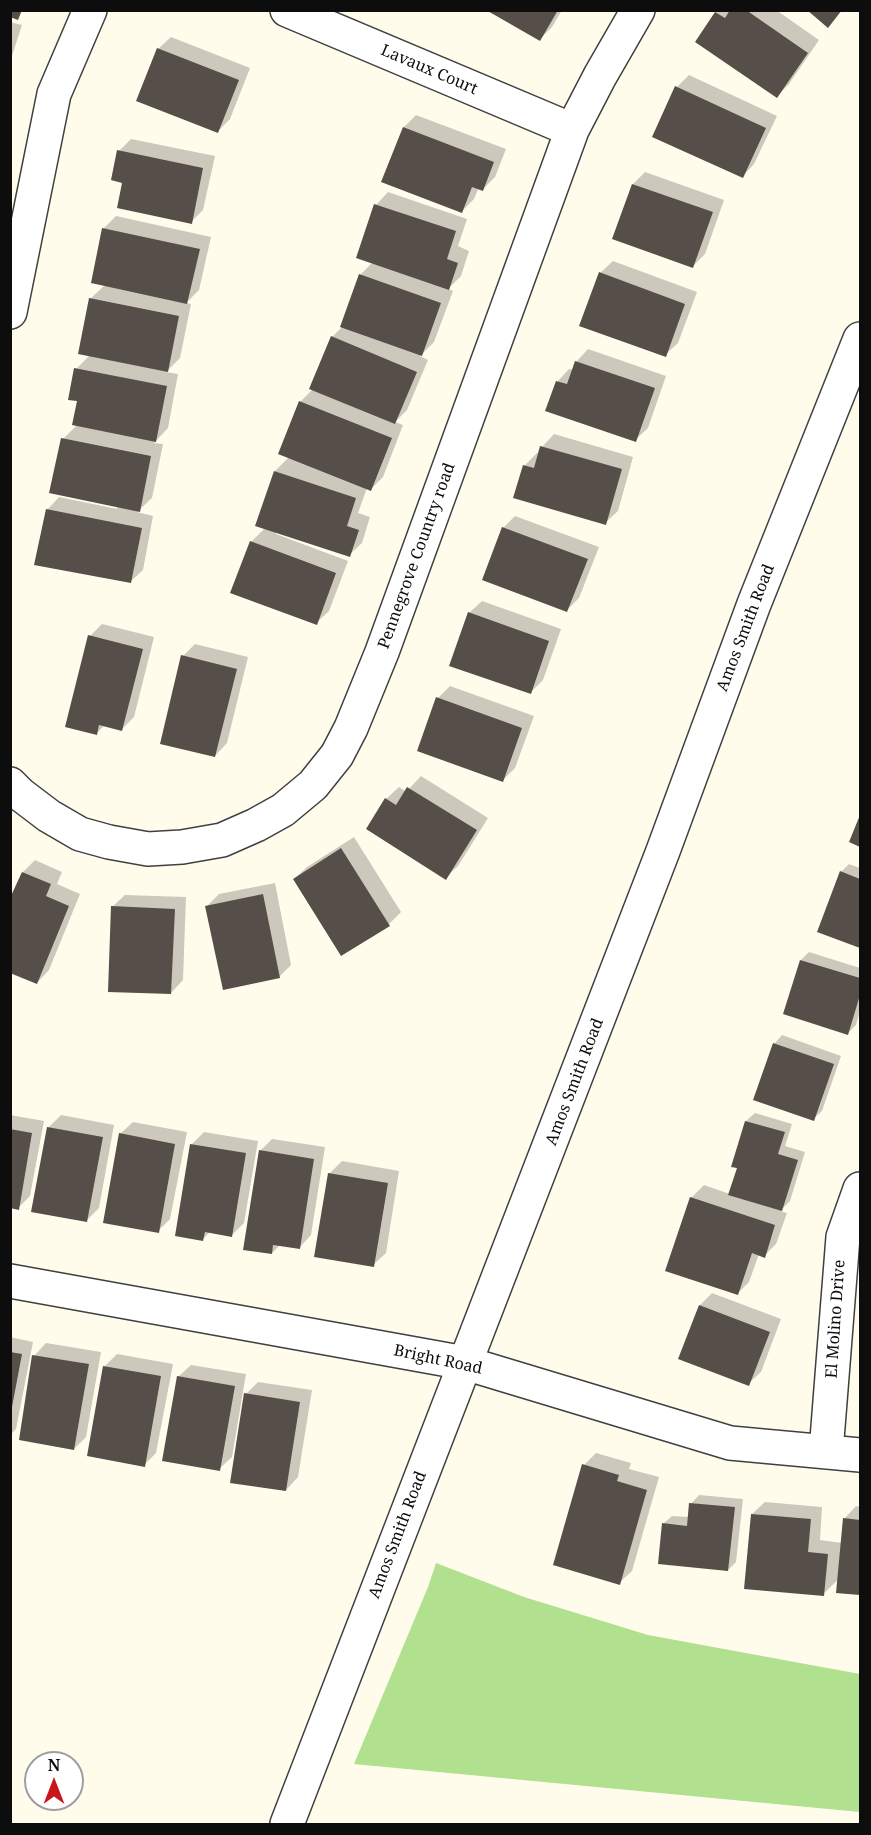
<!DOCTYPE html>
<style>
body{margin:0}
#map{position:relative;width:871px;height:1835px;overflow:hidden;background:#fffcec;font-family:"Noto Serif",serif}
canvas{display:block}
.frame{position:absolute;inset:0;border:12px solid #0d0d0d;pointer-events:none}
.north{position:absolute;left:24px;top:1751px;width:60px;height:60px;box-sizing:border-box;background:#fff;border:2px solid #9e9e9e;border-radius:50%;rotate:0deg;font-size:16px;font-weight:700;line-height:24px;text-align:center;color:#0d0d0d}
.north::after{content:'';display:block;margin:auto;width:21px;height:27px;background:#cb1619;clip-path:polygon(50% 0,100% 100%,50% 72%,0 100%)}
</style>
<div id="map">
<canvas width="871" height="1835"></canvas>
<div class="frame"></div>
<div class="north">N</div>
</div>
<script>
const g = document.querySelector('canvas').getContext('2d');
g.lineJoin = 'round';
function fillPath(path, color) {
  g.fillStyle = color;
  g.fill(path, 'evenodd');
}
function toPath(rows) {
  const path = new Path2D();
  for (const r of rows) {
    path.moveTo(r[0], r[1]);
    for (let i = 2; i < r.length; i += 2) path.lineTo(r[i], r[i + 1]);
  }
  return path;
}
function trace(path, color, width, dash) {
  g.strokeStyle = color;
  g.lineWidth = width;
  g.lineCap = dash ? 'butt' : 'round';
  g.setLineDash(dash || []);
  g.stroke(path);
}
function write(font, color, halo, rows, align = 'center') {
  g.font = font + ' "Noto Serif",serif';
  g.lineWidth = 6;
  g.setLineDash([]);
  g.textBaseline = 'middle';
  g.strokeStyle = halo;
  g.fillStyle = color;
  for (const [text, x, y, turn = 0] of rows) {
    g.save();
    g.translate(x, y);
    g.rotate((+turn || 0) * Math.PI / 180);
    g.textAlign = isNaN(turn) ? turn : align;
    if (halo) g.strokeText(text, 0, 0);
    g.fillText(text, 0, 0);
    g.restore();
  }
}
const forest = toPath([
 [436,1563,524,1597,648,1635,860,1674,860,1812,354,1764,428,1587]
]);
const shadow = toPath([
 [489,10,562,10,552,27,540,39],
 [718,10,776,10,819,40,789,84,777,96,716,13],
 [10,22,22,25,10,62],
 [171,37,250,68,230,119,218,131,158,49],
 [689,75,777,116,754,164,742,177,677,87],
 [416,115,506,149,495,177,483,189,479,187,474,199,462,211,404,127],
 [131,139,215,156,203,210,191,222,124,181,119,151],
 [645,172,724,200,705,254,693,266,633,184],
 [388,192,467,219,458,246,469,251,461,276,448,289,453,291,434,342,420,356,428,360,407,410,395,422,403,425,383,477,371,489,367,488,358,513,370,517,362,543,349,555,277,531,276,534,348,561,329,611,316,623,251,542,265,528,275,471,289,457,300,402,313,389,332,337,341,328,360,275,373,262,376,205],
 [116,216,211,237,199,290,186,303,191,304,180,358,166,372,178,374,168,428,154,443,163,444,152,498,137,512,153,516,143,570,130,582,47,510,59,497,117,509,118,506,63,439,77,425,79,400,76,369,90,355,90,299,105,285,104,228],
 [613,261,697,292,678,343,665,355,600,273],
 [588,349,666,376,648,428,635,440,557,382,569,369,573,370,576,362],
 [554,434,633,457,618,511,605,523,515,497,525,465,537,453,540,454,542,447],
 [515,516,599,547,579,598,567,610,503,528],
 [482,601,561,629,543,680,530,693,469,613],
 [102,624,154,637,134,717,122,729,105,725,97,733,90,636],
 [195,644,248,657,227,743,215,756,183,656],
 [450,686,534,716,515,768,503,780,438,698],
 [421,776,488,818,458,866,445,878,386,799,399,787,406,792],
 [354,837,401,912,389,924,342,954,294,879,307,867],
 [35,860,62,872,57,884,80,894,49,970,37,983,23,872],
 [849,864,860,868,860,946,819,931,841,872],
 [275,883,291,965,279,977,207,906,219,894],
 [125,895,186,897,183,980,171,993,112,907],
 [809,952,860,968,860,1010,856,1025,848,1033,801,960],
 [782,1035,841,1056,822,1111,813,1119,774,1044],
 [755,1113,792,1124,785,1146,805,1152,790,1201,780,1211,787,1213,776,1244,764,1256,759,1254,749,1282,737,1294,691,1198,704,1185,730,1194,739,1167,746,1121],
 [10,1115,44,1121,30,1196,18,1208,10,1207],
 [61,1115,114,1125,99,1208,86,1221,48,1128],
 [133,1122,187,1132,170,1219,158,1231,120,1134],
 [204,1132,258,1141,244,1223,232,1235,211,1231,203,1239,177,1235,192,1144],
 [272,1139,325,1147,311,1235,299,1248,280,1245,272,1253,260,1151],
 [342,1161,399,1171,386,1253,373,1265,329,1174],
 [712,1293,781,1319,761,1372,748,1384,700,1305],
 [10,1337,33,1342,16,1429,10,1435],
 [46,1343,101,1352,86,1437,74,1449,34,1356],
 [117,1354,173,1364,156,1453,144,1465,105,1366],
 [191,1365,246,1374,232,1457,219,1469,178,1377],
 [258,1382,312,1390,298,1477,286,1490,246,1394],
 [596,1453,631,1463,629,1469,659,1477,632,1571,619,1583,584,1465],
 [699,1495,743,1499,736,1562,728,1570,663,1524,672,1516,689,1517,691,1504],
 [765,1502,822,1507,820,1540,842,1543,844,1519,856,1506,860,1507,860,1594,838,1591,839,1579,823,1594,752,1514]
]);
const building = toPath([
 [10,10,22,10,18,20,10,17],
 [486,10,558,10,540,41],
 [730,10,746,10,808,53,777,98,695,42,715,12,725,18],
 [807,10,842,10,828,28],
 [157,48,239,80,218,133,136,101],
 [675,86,766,128,743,178,652,137],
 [403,127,494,162,483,191,472,187,462,213,381,182],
 [117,150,203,168,192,224,117,208,122,183,111,180],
 [632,184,713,212,693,268,612,239],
 [374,204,456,231,447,259,458,263,449,290,356,258],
 [102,228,200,249,187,304,91,283],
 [599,272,685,304,666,357,579,326],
 [359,274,441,303,422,356,340,327],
 [89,298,179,316,168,372,78,354],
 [331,336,417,372,395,424,309,389],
 [575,361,655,388,636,442,545,411,556,381,567,384],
 [74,368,167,386,156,442,72,425,77,401,68,400],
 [299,401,392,438,371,491,278,454],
 [61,438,151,456,140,512,49,493],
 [540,446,622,469,606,525,513,498,523,465,534,468],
 [274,471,356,498,347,526,359,530,350,557,255,526],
 [46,509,142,528,131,583,34,565],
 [502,527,588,559,567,612,482,580],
 [250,541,336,573,317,625,230,593],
 [468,612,549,641,531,694,449,666],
 [88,635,143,649,122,731,99,725,97,735,65,727],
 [181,655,237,669,215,757,160,744],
 [436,697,522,728,503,782,417,751],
 [407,787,477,830,446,880,366,829,385,798,396,805],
 [860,815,860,847,849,842],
 [341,848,390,926,341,956,293,879],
 [840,871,860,879,860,948,817,932],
 [22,872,51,884,46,896,69,906,37,984,10,973,10,898],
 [263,894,280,978,223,990,205,906],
 [111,906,175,909,171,994,108,992],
 [800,960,860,978,860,995,848,1035,783,1014],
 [773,1043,834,1064,814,1121,753,1100],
 [745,1121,785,1132,778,1154,798,1160,782,1211,728,1195,737,1168,731,1167],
 [47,1127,103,1137,87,1222,31,1212],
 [10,1129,32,1133,19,1210,10,1208],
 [119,1133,175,1144,159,1233,103,1223],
 [190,1144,246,1153,232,1237,205,1232,203,1241,175,1236],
 [259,1150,314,1159,300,1249,273,1245,272,1254,243,1250],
 [328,1173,388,1183,374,1267,314,1257],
 [690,1197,775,1225,765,1258,752,1253,738,1295,665,1271],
 [699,1305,770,1332,749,1386,678,1359],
 [10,1352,22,1354,12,1407,10,1406],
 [32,1355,89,1364,74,1450,19,1440],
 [103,1366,161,1376,145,1467,87,1456],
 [177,1376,235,1386,220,1471,162,1461],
 [244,1393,300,1402,286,1491,230,1483],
 [582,1464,619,1475,617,1481,647,1490,620,1585,553,1565],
 [689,1503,735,1507,728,1571,658,1564,662,1523,687,1526],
 [751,1514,811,1519,808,1552,828,1554,824,1596,744,1589],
 [843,1518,860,1520,860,1595,836,1593]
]);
const minor = toPath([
 [287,10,572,130],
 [10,312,54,94,90,10],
 [10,784,20,794,49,816,80,834,109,842,148,849,182,847,222,840,256,825,283,810,313,785,337,755,351,728,382,652,572,130,600,76,638,10],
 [10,1281,465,1363,730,1443,860,1455],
 [826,1452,843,1237,860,1189],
 [287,1824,663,851,754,604,860,339]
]);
const streetNames = [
 ["Lavaux Court",429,70,23],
 ["Pennegrove Country road",417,556,-70],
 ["Amos Smith Road",746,628,-69],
 ["Amos Smith Road",575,1082,-69],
 ["El Molino Drive",836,1319,-86],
 ["Bright Road",438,1360,12],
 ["Amos Smith Road",398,1535,-69]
];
fillPath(forest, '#b1e08f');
fillPath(shadow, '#0003');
fillPath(building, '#564e48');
trace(minor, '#404040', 36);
trace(minor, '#fff', 33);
write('16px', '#0d0d0d', '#fff', streetNames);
</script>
